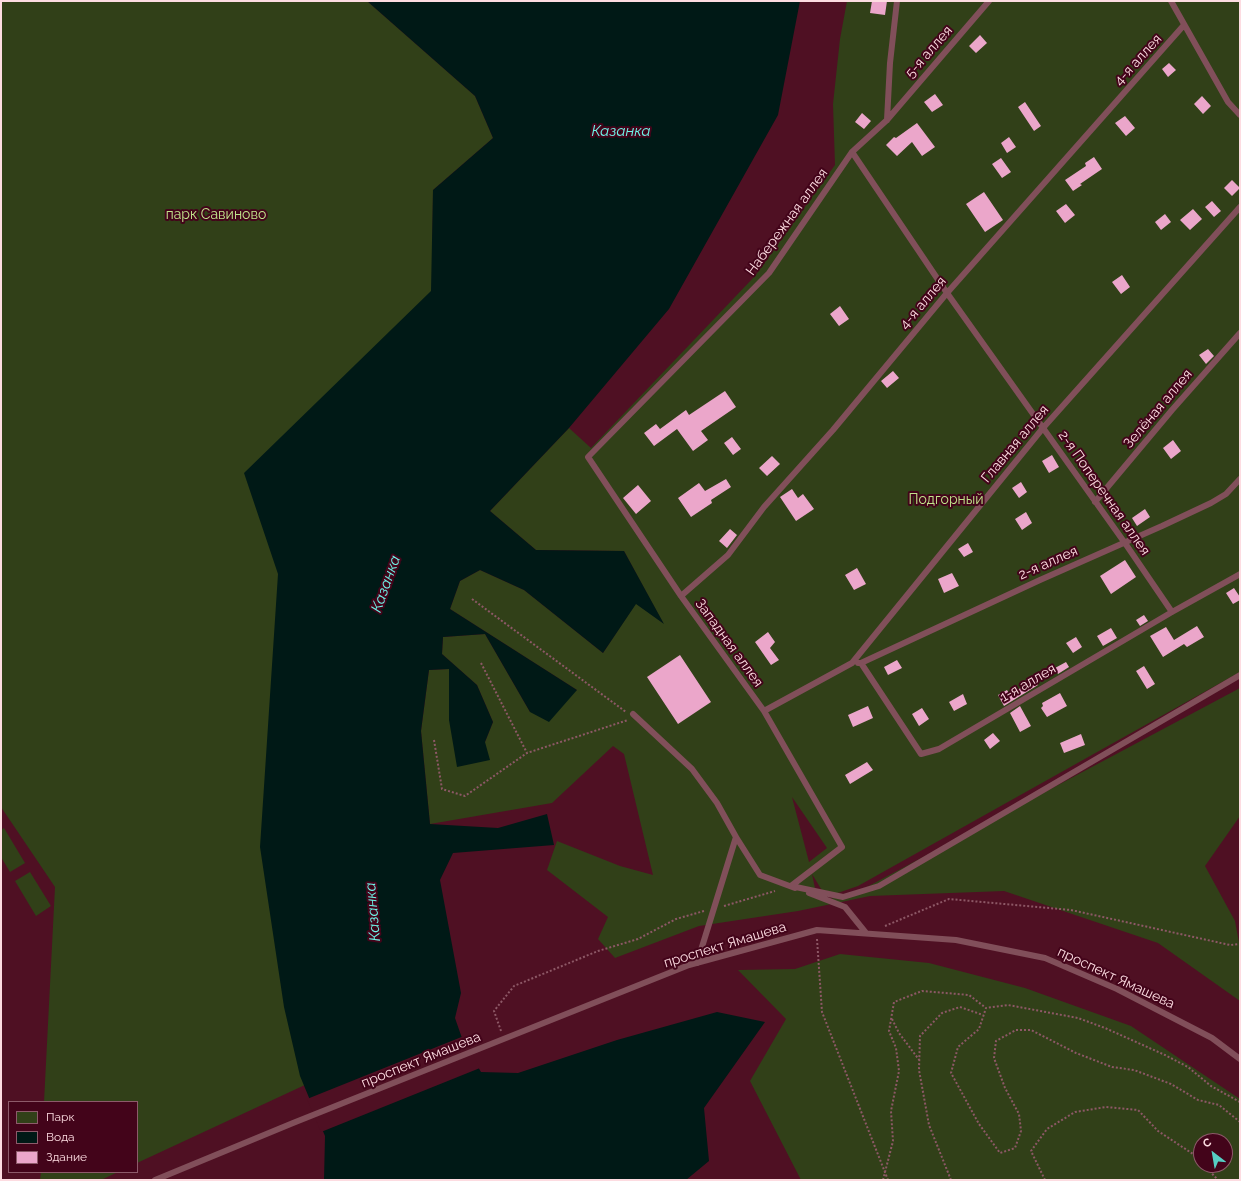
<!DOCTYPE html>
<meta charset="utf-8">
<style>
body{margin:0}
#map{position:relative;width:1241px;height:1181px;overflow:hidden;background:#4f1023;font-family:Raleway,sans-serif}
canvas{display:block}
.frame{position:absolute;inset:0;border:2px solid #fddce1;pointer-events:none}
.legend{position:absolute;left:8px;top:1101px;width:130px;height:72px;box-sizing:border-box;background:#43041a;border:1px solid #8d5a6a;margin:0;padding:5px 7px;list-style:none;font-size:12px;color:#fddce1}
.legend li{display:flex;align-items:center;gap:8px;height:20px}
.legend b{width:20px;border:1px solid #8d5a6a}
.north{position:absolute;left:1193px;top:1133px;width:40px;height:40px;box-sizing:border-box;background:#43041a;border:1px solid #8d5a6a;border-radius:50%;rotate:329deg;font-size:11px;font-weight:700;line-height:16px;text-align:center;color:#fddce1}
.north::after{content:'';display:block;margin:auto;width:14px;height:18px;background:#56cec3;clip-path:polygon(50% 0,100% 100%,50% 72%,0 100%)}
</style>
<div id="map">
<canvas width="1241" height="1181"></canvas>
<div class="frame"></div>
<ul class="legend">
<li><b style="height:11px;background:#314018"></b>Парк</li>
<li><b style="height:11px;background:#001916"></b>Вода</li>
<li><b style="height:11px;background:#eba6ca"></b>Здание</li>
</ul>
<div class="north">С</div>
</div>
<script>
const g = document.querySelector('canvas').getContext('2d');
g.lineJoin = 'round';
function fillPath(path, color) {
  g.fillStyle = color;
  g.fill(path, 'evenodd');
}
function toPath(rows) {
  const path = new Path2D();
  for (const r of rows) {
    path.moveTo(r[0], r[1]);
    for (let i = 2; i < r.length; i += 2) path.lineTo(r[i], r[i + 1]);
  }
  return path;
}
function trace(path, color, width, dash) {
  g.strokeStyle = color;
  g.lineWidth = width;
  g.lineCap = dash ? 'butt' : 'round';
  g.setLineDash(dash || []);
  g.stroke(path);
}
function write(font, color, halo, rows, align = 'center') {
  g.font = font + ' Raleway,sans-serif';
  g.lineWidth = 4;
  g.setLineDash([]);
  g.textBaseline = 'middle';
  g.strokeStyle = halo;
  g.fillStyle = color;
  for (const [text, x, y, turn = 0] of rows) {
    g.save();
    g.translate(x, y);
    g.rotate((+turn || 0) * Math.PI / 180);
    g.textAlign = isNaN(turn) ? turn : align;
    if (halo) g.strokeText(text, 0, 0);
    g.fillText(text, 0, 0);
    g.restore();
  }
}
const green = toPath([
 [1,1,367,1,475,96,493,138,433,190,432,291,307,1084,137,1163,137,1102,44,1102,55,887,1,807],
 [847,1,1240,1,1240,672,858,886,826,897,812,874,816,893,824,901,865,888,1240,688,1240,816,1205,866,1235,921,1240,948,1240,1001,1158,943,1004,891,870,896,798,911,699,926,615,958,598,939,608,917,547,870,557,841,620,866,653,875,624,754,613,746,552,803,430,824,421,731,429,670,449,669,449,720,485,742,493,722,477,685,442,654,443,637,485,634,530,712,577,690,450,609,460,581,480,570,524,590,603,653,636,603,663,623,624,551,536,550,490,511,569,428,591,448,755,276,835,165,833,104,840,39],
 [792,797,827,848,809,862],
 [4,828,25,863,10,872,1,857,1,830],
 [30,872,51,906,36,916,15,881],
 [840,954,929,963,1025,988,1131,1026,1240,1099,1240,1180,801,1180,750,1081,786,1019,738,970,795,969],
 [1201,1141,1225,1141,1225,1165,1201,1165],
 [41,1172,118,1172,101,1180,40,1180]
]);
const water = toPath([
 [367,1,800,1,778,115,669,309,569,428,490,511,536,550,624,551,664,624,636,604,603,653,524,590,480,570,460,581,450,609,577,690,549,722,530,712,485,634,443,637,442,654,477,685,493,722,485,742,490,760,457,767,449,720,449,669,429,670,421,731,430,824,498,828,547,814,554,845,453,853,440,880,461,993,455,1018,463,1041,481,1072,518,1073,617,1040,717,1012,765,1022,704,1108,709,1161,686,1180,324,1180,325,1136,300,1076,284,1007,260,847,278,574,244,473,431,291,433,190,493,138,475,96]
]);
const pier = toPath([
 [464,1036,480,1068,321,1132,307,1099]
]);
const building = toPath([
 [872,1,887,1,885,15,870,13],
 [980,35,987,43,976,53,969,46],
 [1169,63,1176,70,1168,77,1162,69],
 [935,94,943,105,932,112,924,102],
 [1202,96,1211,106,1203,114,1194,104],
 [1025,102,1041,126,1034,131,1018,107],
 [862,113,871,121,864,129,855,122],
 [1125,116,1135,128,1126,136,1115,123],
 [917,123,935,147,922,156,912,142,897,156,886,145,894,137,896,138],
 [1009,137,1016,147,1007,153,1001,143],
 [1094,157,1102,169,1080,184,1082,185,1073,191,1065,180,1086,166,1085,163],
 [1001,158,1011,172,1002,178,992,164],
 [1232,180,1240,188,1232,196,1224,188],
 [984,192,1003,220,985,232,966,204],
 [1212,201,1221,211,1214,217,1205,207],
 [1066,204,1075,215,1065,223,1056,211],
 [1193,209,1202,219,1190,230,1180,220],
 [1165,214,1171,222,1161,230,1155,222],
 [1122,275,1130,287,1121,294,1112,282],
 [840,306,849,319,839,326,830,314],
 [1208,349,1214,356,1206,364,1199,355],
 [893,371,899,378,887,388,881,381],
 [725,391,736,407,701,431,708,440,693,451,677,429,654,446,644,433,656,424,660,429,686,410,689,415],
 [732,437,741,449,733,455,724,443],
 [1173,440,1181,451,1171,459,1163,448],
 [1052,455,1059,467,1049,473,1042,461],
 [772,456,780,464,767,476,759,468],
 [726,479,731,487,711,500,712,503,691,517,678,498,699,483,705,491],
 [1021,482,1027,492,1019,498,1012,488],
 [638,485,651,501,636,514,623,498],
 [792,489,798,498,803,494,814,509,796,521,780,497],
 [1145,509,1150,517,1137,526,1132,518],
 [1026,512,1032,523,1022,530,1015,519],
 [730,529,737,535,727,548,719,541],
 [968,543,973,552,964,557,958,549],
 [1125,560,1136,577,1111,594,1100,576],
 [857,568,866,584,854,590,845,575],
 [952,573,959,586,944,593,938,579],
 [1234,588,1240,597,1240,600,1233,604,1226,593],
 [1144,615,1148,621,1140,626,1136,620],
 [1197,626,1204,637,1187,647,1184,644,1163,657,1150,636,1166,627,1174,640],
 [1111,628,1117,638,1103,646,1097,636],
 [768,632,775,642,770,648,779,660,771,665,755,642],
 [1076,637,1082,647,1073,653,1066,643],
 [680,655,711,702,678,724,647,677],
 [897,660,902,668,888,675,884,667],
 [1066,662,1069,667,1058,674,1055,668],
 [1144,666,1155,684,1147,689,1136,671],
 [1034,679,1038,685,1004,706,998,695,1007,690,1010,695],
 [1060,693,1067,706,1047,717,1041,708,1043,706,1042,703],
 [963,694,967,704,954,711,949,702],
 [868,706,873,718,853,727,848,715],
 [1020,706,1031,726,1020,732,1010,713],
 [922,708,929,719,919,726,912,714],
 [993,733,1000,741,990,749,984,740],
 [1081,734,1085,745,1064,753,1060,743],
 [867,762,873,770,850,784,845,775]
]);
const path = toPath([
 [472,599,626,712],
 [481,663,527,753],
 [434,740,442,789,465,796,527,753,628,720],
 [724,906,775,891],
 [885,926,949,899,1071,910,1230,945,1240,944],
 [817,939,822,1012,888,1180],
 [892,1019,899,1033,920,1061],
 [501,1031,494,1011,514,986,598,951,638,939,676,919,704,911],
 [1240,1102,1211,1086,1188,1067,1165,1055,1105,1028,1078,1018,1008,1005,986,1008,979,1029,958,1047,951,1073,979,1124,1000,1153,1015,1148,1021,1131,1019,1114,1005,1088,994,1058,996,1041,1016,1030,1031,1030,1076,1053,1112,1067,1134,1070,1171,1084,1198,1100,1219,1105,1240,1122],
 [1204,1165,1218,1180],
 [883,1180,893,1141,891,1111,899,1071,896,1048,889,1031,894,1002,922,991,969,995,986,1008],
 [951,1180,929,1125,919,1070,920,1036,942,1013,960,1007,983,1015],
 [1045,1180,1031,1151,1047,1129,1075,1112,1106,1107,1138,1110,1158,1131,1193,1154,1201,1162]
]);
const lane = toPath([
 [1171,1,1228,102,1240,115],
 [887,120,890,63,897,1],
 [852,152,947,293,1127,546,1172,612],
 [1095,502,1172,410,1240,333],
 [681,596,728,555,764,507,833,430,947,293,1184,25],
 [858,663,861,663,1040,580,1162,526,1211,503,1226,494,1240,479],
 [861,663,921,754,939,749,1172,612,1240,574],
 [764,711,852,663,1043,428,1240,207],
 [633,714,692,769,717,803,736,837,760,875,795,888],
 [791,886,842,847,764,711,681,596,588,457,769,273,852,152,887,120,989,1],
 [791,886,843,897,879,886,1240,675],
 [809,893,845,907,866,933],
 [697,963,736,837],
 [155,1180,293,1123,689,965,817,930,956,940,1045,958,1117,989,1212,1038,1240,1059]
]);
const streetNames = [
 ["5-я аллея",929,52,-49],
 ["4-я аллея",1138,60,-48],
 ["Набережная аллея",787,222,-54],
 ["4-я аллея",923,303,-50],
 ["Зелёная аллея",1158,409,-50],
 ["Главная аллея",1015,444,-50],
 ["2-я Поперечная аллея",1104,493,55],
 ["2-я аллея",1048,563,-24],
 ["Западная аллея",729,643,54],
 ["1-я аллея",1028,683,-30],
 ["проспект Ямашева",725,945,-17],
 ["проспект Ямашева",1116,978,25],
 ["проспект Ямашева",421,1060,-22]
];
const parkNames = [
 ["парк Савиново",216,215],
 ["Подгорный",946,500]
];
const waterNames = [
 ["Казанка",621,131],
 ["Казанка",386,584,-70],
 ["Казанка",373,912,-95]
];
fillPath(green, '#314018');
fillPath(water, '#001916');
fillPath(pier, '#4f1023');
fillPath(building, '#eba6ca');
trace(path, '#8d5866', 2, [2, 2]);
trace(lane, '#814f5a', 6);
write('14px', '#fddce1', '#43041a', streetNames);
write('14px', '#c1e58c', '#43041a', parkNames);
write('italic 15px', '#6ef8eb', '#43041a', waterNames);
</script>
